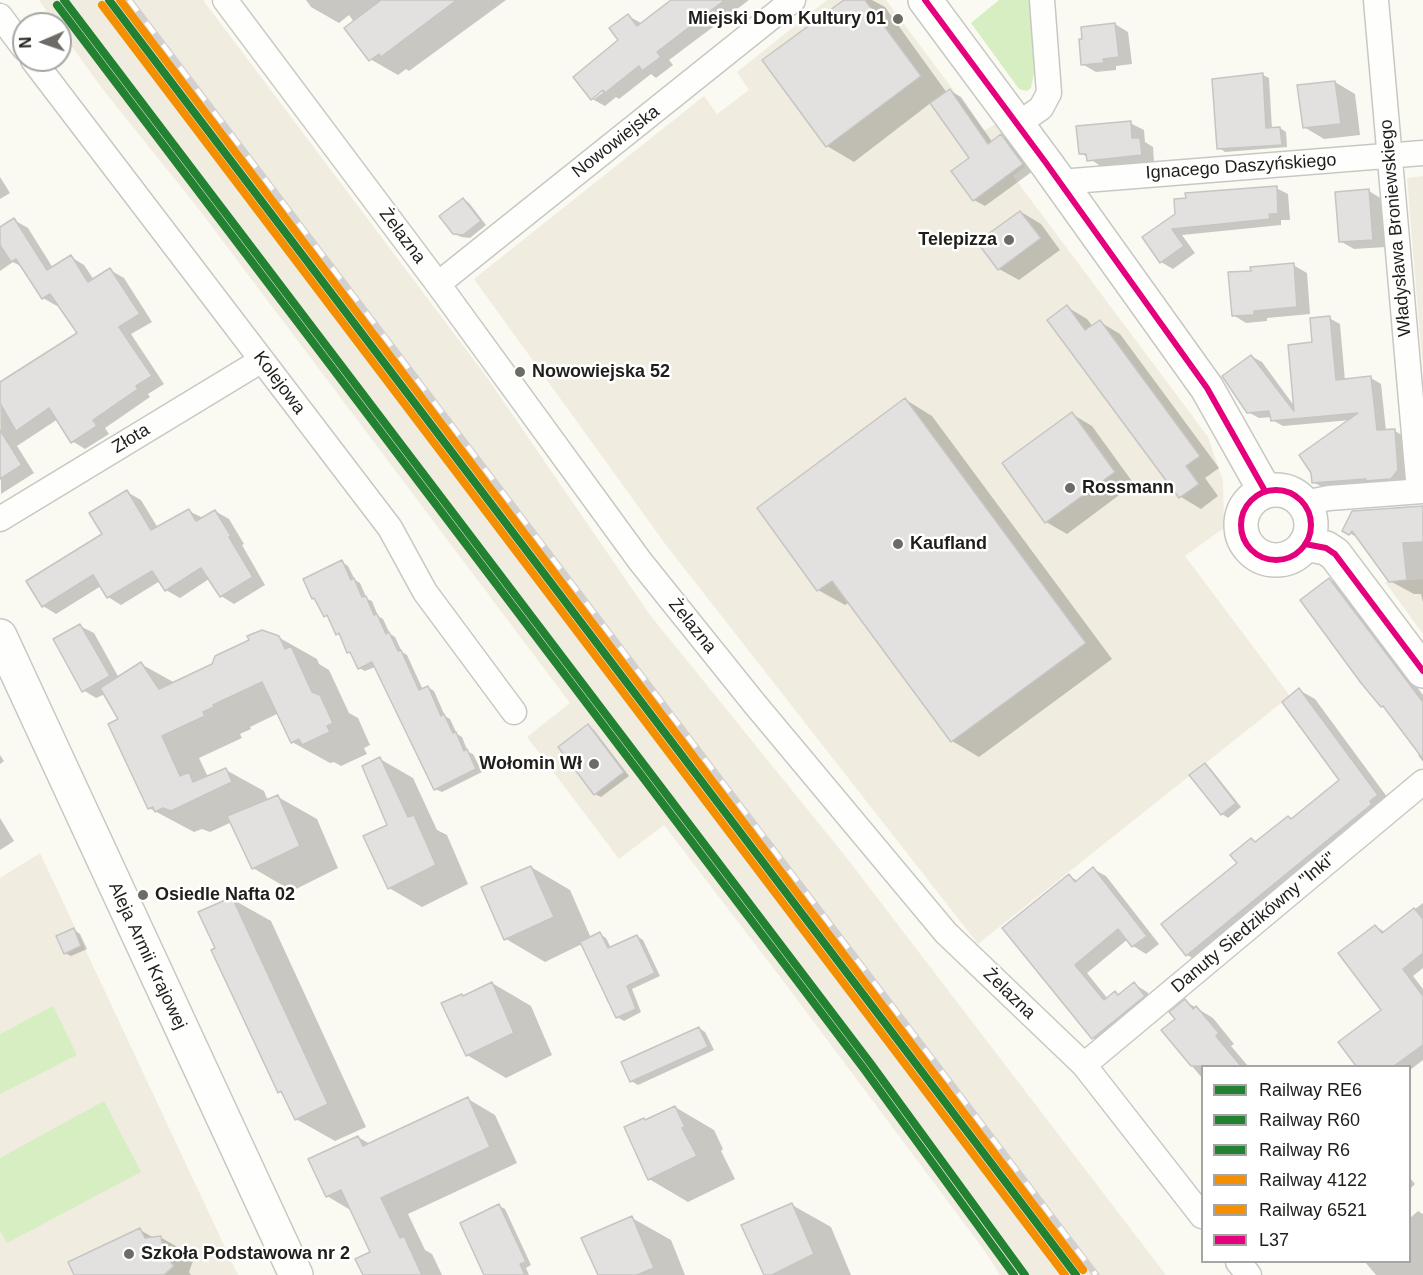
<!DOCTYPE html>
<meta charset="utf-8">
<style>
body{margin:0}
#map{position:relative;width:1423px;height:1275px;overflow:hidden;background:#faf9f2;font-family:Arial,sans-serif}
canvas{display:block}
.legend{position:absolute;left:1201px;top:1065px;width:210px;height:198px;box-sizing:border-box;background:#fff;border:2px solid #a5a5a3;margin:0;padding:8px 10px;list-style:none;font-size:18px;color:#1f1e1a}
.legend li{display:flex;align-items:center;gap:12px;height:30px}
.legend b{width:30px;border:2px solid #a5a5a3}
.north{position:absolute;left:12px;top:12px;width:60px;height:60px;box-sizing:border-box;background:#fff;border:2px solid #a5a5a3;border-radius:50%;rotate:268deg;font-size:16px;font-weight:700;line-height:24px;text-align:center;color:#1f1e1a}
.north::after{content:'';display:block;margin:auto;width:21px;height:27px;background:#6c6b66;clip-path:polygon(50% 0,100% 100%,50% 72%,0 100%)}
</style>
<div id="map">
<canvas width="1423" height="1275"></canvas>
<ul class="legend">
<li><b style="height:8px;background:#238132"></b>Railway RE6</li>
<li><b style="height:8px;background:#238132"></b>Railway R60</li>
<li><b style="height:8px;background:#238132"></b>Railway R6</li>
<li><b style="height:8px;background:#f48f01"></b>Railway 4122</li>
<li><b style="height:8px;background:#f48f01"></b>Railway 6521</li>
<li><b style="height:8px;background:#e5007d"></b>L37</li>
</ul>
<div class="north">N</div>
</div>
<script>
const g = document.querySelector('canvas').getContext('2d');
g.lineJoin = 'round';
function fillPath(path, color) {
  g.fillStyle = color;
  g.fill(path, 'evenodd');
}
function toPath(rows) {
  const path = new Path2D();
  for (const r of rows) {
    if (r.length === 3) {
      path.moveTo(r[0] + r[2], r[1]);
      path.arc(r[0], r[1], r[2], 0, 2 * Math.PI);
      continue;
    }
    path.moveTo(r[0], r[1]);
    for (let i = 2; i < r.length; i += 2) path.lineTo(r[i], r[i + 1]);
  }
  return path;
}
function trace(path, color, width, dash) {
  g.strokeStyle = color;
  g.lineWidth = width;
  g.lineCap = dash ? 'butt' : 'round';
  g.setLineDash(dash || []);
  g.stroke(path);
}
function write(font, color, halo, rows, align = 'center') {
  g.font = font + ' Arial,sans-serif';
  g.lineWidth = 5;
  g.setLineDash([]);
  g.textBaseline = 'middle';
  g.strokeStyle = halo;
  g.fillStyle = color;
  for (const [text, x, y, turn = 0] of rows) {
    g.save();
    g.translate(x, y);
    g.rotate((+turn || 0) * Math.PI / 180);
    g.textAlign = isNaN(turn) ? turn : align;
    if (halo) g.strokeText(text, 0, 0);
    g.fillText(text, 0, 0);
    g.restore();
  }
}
const built = toPath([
 [39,0,203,0,486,376,650,615,846,857,1166,1275,1000,1275,987,1254,787,986,664,825,619,859,527,737,570,703,198,208,101,87,60,30,60,24,56,24],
 [827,0,886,0,984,131,997,123,1028,164,1013,176,1208,437,1223,481,1224,528,1185,556,1290,696,978,944,666,545,474,279,704,96,717,114,749,90,737,72],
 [1423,176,1423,372,1407,178],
 [1423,579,1423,634,1385,582],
 [40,853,238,1275,0,1275,0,878]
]);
const green = toPath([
 [999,0,1030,0,1034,73,1031,88,1027,91,1019,89,971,23],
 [53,1006,77,1055,0,1094,0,1034],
 [104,1101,141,1172,7,1243,0,1231,0,1158]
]);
const shadow = toPath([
 [306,0,506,0,409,71,406,69,398,75,370,59,354,22,349,15,339,23,311,7],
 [673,0,749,0,669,60,673,65,656,78,651,74,619,99,616,97,605,106,592,99,620,40,628,16,641,23],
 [608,84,610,87,594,99,594,95],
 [847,0,872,0,885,7,947,93,950,91,961,97,993,143,1001,136,1013,142,1033,171,985,206,974,200,971,158,932,102,854,162,827,146,764,61],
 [1115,24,1128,32,1132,64,1116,66,1116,70,1096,72,1082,64],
 [1263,75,1269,78,1272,129,1280,128,1286,132,1287,147,1225,152,1219,148],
 [1335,82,1355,94,1360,135,1324,139,1304,127],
 [1130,123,1144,130,1145,142,1153,147,1154,162,1102,167,1081,153],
 [0,177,10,193,0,199],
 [1276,188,1288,194,1290,220,1281,220,1281,225,1182,235,1195,253,1173,269,1161,262,1144,238,1177,215],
 [1369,191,1382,199,1386,247,1354,249,1340,241],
 [463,199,469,203,486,225,470,238,461,237,454,233],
 [1021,212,1041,224,1060,250,1019,280,999,269],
 [14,220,28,228,53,268,71,257,84,265,94,280,110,270,124,278,152,322,131,334,164,384,148,394,150,397,105,428,109,434,85,449,72,441,58,419,17,446,34,473,1,494,0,383,79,334,59,304,57,306,43,298,24,268,13,262,0,271,0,229],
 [1293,265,1307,273,1310,314,1267,318,1267,321,1246,323,1233,315,1252,272],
 [1067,307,1087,319,1093,327,1100,322,1120,334,1219,468,1205,478,1218,496,1201,509,1181,497,1049,320],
 [1329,318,1340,324,1345,381,1371,378,1381,384,1386,431,1395,431,1405,437,1408,476,1402,484,1324,488,1313,482,1351,420,1283,426,1272,420,1272,417,1259,418,1248,412,1251,356,1262,362,1295,407,1313,343],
 [906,400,932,416,1112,659,979,757,952,741,850,602,845,605,818,590],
 [1072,414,1092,426,1134,484,1067,534,1046,522],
 [127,492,141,500,158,528,189,511,203,518,215,511,229,519,244,544,242,545,265,585,234,604,221,596,209,579,180,598,166,590,160,581,121,605,108,597,101,586,56,614,43,606,104,535],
 [1423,507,1423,603,1421,594,1414,594,1390,581,1360,539,1344,530],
 [342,562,348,566,355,580,360,583,367,599,372,601,378,616,383,619,390,634,395,637,402,652,407,655,423,690,428,687,434,691,445,716,450,719,457,734,462,737,468,752,473,754,482,772,442,792,435,789,375,667,365,671,359,668,353,655,348,652,342,637,337,634,330,618,325,615,317,600,313,598],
 [1329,579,1341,586,1423,695,1423,762,1418,755,1421,753,1388,710,1382,706],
 [80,626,94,633,119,678,141,664,175,683,278,637,317,659,319,664,329,670,349,713,358,718,370,745,364,748,367,754,341,766,334,762,330,763,292,742,279,713,250,727,251,729,240,734,242,738,199,758,208,777,226,770,264,791,268,801,278,797,317,819,338,868,292,891,253,868,232,822,210,832,202,829,194,832,149,808,120,719,105,694,96,698,83,690],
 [1299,690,1315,699,1393,805,1203,964,1187,955,1251,839,1257,843,1292,820,1341,780],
 [588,726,594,730,629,776,601,797,595,794],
 [0,755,4,761,0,764],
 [380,759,413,778,437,830,447,835,468,884,422,907,389,888,389,826],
 [1205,765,1211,769,1241,807,1228,818,1222,814,1191,776],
 [0,818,14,841,0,850],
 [531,867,570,890,591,938,600,934,606,938,611,948,637,936,643,940,660,976,632,989,641,1012,624,1021,617,1017,582,944,545,962,506,939,483,888],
 [1093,869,1106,876,1159,944,1146,954,1133,946,1128,939,1087,973,1108,999,1115,993,1120,996,1134,984,1147,992,1157,1004,1106,1045,1093,1038,1004,928,1069,876,1078,881],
 [232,899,271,921,366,1127,335,1141,296,1119,285,1095,279,1092,217,949],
 [1423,903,1423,968,1413,976,1423,989,1423,1060,1410,1070,1410,1066,1358,1066,1340,1043,1383,1010,1375,926,1385,932],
 [74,930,80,934,87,949,71,956,65,953],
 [492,983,531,1006,552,1055,506,1078,467,1055,464,997],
 [1185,1001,1213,1018,1234,1044,1231,1046,1248,1066,1202,1066,1202,1078,1163,1031,1177,1019],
 [699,1028,705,1032,714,1050,638,1085,631,1081],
 [468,1099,495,1115,517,1163,408,1214,425,1250,432,1254,442,1275,364,1275,372,1253,352,1211,327,1196,358,1137,370,1144],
 [675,1107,714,1130,723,1149,721,1151,735,1179,688,1202,649,1179,644,1119,647,1121],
 [1410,1178,1415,1184,1410,1189],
 [792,1205,831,1227,851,1275,766,1275],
 [499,1206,505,1209,531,1265,526,1268,529,1275,486,1275],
 [1418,1211,1423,1214,1423,1275,1376,1275,1365,1262,1410,1262,1410,1218],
 [632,1218,671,1240,685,1275,600,1275],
 [140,1230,154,1238,160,1237,181,1249,181,1254,193,1261,189,1272,191,1275,76,1275]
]);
const building = toPath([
 [381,0,457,0,381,57,379,54,369,61,344,28,381,0],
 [671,0,725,0,657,52,661,57,642,71,639,66,605,93,603,90,591,100,573,77,618,40,609,28,628,14,637,26,671,0],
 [844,0,865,0,921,76,826,147,762,60,844,0],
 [1115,23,1119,57,1103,59,1104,63,1081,65,1079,39,1082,39,1081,27,1115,23],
 [1263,73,1266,128,1280,127,1282,145,1217,149,1212,79,1263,73],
 [1335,81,1341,124,1303,128,1297,85,1335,81],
 [950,89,988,144,1001,134,1023,164,973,201,951,171,969,158,930,103,950,89],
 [1131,121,1132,138,1140,138,1142,155,1087,161,1086,154,1079,154,1076,126,1131,121],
 [1277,186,1278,214,1269,214,1270,219,1172,229,1184,246,1160,263,1142,237,1175,214,1174,199,1186,198,1185,193,1277,186],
 [1369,189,1373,240,1339,242,1335,192,1369,189],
 [463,198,481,221,463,235,453,234,439,216,463,198],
 [1020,211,1041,238,998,270,977,242,1020,211],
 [14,218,47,270,71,255,88,282,110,268,140,314,119,327,152,376,136,386,138,389,93,420,97,426,71,443,49,408,16,431,0,403,0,382,77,333,50,294,42,299,16,259,11,262,0,245,0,227,14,218],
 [1294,263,1297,307,1254,311,1254,315,1232,316,1228,272,1251,271,1250,267,1294,263],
 [1067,305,1085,330,1100,320,1200,456,1186,466,1199,484,1179,498,1047,320,1067,305],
 [1330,316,1336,380,1371,376,1377,430,1395,429,1398,470,1391,479,1365,481,1366,479,1312,483,1311,473,1299,455,1358,413,1271,421,1269,411,1247,413,1222,376,1251,355,1294,411,1288,345,1312,342,1310,318,1330,316],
 [905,398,1086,643,951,742,832,581,817,591,757,508,905,398],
 [1072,412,1115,472,1045,523,1002,463,1072,412],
 [0,430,22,465,0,479,0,430],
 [127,490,151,530,189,509,196,521,215,510,231,536,229,537,253,577,220,597,201,568,165,591,152,571,107,598,93,575,42,607,26,581,102,534,89,513,127,490],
 [1423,506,1423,542,1403,543,1407,580,1389,582,1352,531,1349,535,1342,531,1352,511,1423,506],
 [342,560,351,580,354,578,362,597,366,596,374,615,377,614,386,634,389,632,398,651,401,650,419,690,428,686,441,716,444,714,453,733,456,732,464,751,467,749,476,769,434,790,372,662,358,669,350,652,347,653,339,633,336,635,327,615,324,617,314,598,312,599,303,579,342,560],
 [1329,578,1423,702,1423,759,1383,706,1381,707,1361,683,1300,600,1329,578],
 [80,624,110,676,82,692,53,639,80,624],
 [262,630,279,636,285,649,291,646,312,692,320,695,333,723,327,726,330,732,302,745,299,739,291,743,262,682,213,705,214,707,203,712,205,716,162,736,180,776,189,772,193,782,226,768,232,782,171,811,163,808,155,812,153,807,148,809,108,724,118,719,100,688,141,662,159,689,212,664,215,656,249,640,247,636,262,630],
 [1299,688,1378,795,1370,801,1372,804,1186,956,1161,924,1237,863,1230,855,1251,838,1255,842,1288,816,1291,819,1339,780,1282,702,1299,688],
 [588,724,624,772,594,795,558,747,588,724],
 [380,757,408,817,414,815,436,865,388,889,363,836,387,825,362,766,380,757],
 [1205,763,1236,803,1221,815,1189,775,1205,763],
 [278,795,300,846,252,869,227,816,278,795],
 [531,866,554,917,504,940,481,887,531,866],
 [1093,867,1147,936,1132,947,1118,929,1075,965,1104,1000,1115,991,1118,995,1134,982,1145,996,1092,1039,1002,928,1069,874,1075,882,1093,867],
 [232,897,328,1104,295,1120,281,1091,278,1093,235,1001,211,950,215,948,198,912,232,897],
 [1414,908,1423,919,1423,953,1403,969,1423,996,1423,1045,1394,1066,1356,1066,1338,1042,1381,1010,1338,953,1375,925,1382,933,1414,908],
 [74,928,81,946,64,954,56,936,74,928],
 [600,932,608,948,637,935,655,973,627,986,636,1009,616,1018,580,942,600,932],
 [492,982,514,1033,466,1056,441,1003,462,994,463,996,492,982],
 [1185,999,1193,1009,1196,1006,1219,1033,1216,1036,1241,1066,1191,1066,1161,1030,1175,1019,1169,1012,1185,999],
 [699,1027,708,1047,630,1082,621,1062,699,1027],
 [468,1097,490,1147,381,1198,400,1238,404,1236,422,1275,363,1275,355,1259,370,1252,341,1190,326,1197,308,1159,358,1136,363,1146,468,1097],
 [675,1106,685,1127,682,1128,697,1156,648,1180,624,1127,644,1118,645,1120,675,1106],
 [792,1203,814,1254,772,1275,764,1275,741,1225,792,1203],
 [499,1204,526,1262,520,1264,525,1275,484,1275,460,1223,499,1204],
 [632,1216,654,1268,637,1275,598,1275,581,1238,632,1216],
 [140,1228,145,1238,161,1236,162,1244,173,1248,169,1260,174,1266,164,1275,74,1275,68,1262,140,1228]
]);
const street = toPath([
 [225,0,438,284,640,561,754,703,946,933,1084,1065,1202,1216],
 [1376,0,1419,491],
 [0,16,24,48],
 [33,60,390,528,425,592,514,712],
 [1018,124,1041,108,1049,93,1042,0],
 [1060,182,1423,153],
 [438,284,793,0],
 [1304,503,1329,498,1423,491],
 [0,519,262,360],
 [1084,1065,1423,782],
 [1238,1262,1249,1275]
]);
const secondary = toPath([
 [925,0,1046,163,1207,388,1265,491],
 [1276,525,35],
 [1305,544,1326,548,1335,554,1423,671],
 [0,636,296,1275]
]);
const rail = toPath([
 [129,0,1096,1275]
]);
const bus1 = toPath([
 [925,0,1046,163,1207,388,1265,491],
 [1276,525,35],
 [1305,544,1326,548,1335,554,1423,671]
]);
const rail1 = toPath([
 [109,0,1076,1275]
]);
const rail2 = toPath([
 [64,0,871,1064,1025,1275]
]);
const rail3 = toPath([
 [57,5,864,1069,1014,1275]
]);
const rail4 = toPath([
 [102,5,1065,1275]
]);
const rail5 = toPath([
 [120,0,1083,1270]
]);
const markers = [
 [898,19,6,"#6c6b66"],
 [1009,240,6,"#6c6b66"],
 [520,372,6,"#6c6b66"],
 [1070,488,6,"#6c6b66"],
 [898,544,6,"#6c6b66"],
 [594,764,6,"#6c6b66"],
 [143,895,6,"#6c6b66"],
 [129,1254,6,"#6c6b66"]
];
const poiNames = [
 ["Miejski Dom Kultury 01",886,19,"right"],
 ["Telepizza",997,240,"right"],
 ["Nowowiejska 52",532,372],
 ["Rossmann",1082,488],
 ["Kaufland",910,544],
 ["Wołomin Wł",582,764,"right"],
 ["Osiedle Nafta 02",155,895],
 ["Szkoła Podstawowa nr 2",141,1254]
];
const streetNames = [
 ["Nowowiejska",616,142,-38],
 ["Ignacego Daszyńskiego",1241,167,-4],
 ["Władysława Broniewskiego",1396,228,-95],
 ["Żelazna",402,236,53],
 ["Kolejowa",279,383,53],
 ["Złota",131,439,-31],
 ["Żelazna",692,626,51],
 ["Danuty Siedzikówny \"Inki\"",1254,923,-40],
 ["Aleja Armii Krajowej",147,956,65],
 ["Żelazna",1009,994,44]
];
fillPath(built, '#f0ede0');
fillPath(green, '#d6eec2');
fillPath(shadow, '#0003');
fillPath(building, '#e2e1e0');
trace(building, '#c6c5c4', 1.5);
trace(street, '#c8c8c3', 27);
trace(secondary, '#c8c8c3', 36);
trace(street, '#fefefd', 24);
trace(secondary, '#fefefd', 33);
trace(rail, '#d2d1cf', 7);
trace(rail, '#fff', 4.5, [14]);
trace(bus1, '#e5007d', 6);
trace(rail1, '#238132', 8);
trace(rail2, '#238132', 8);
trace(rail3, '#238132', 8);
trace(rail4, '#f48f01', 8);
trace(rail5, '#f48f01', 8);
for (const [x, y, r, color] of markers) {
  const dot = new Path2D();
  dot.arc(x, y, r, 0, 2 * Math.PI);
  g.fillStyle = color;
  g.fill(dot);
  trace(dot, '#fff', 2);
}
write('bold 18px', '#1f1e1a', '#fff', poiNames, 'left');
write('18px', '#1f1e1a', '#fff', streetNames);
</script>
